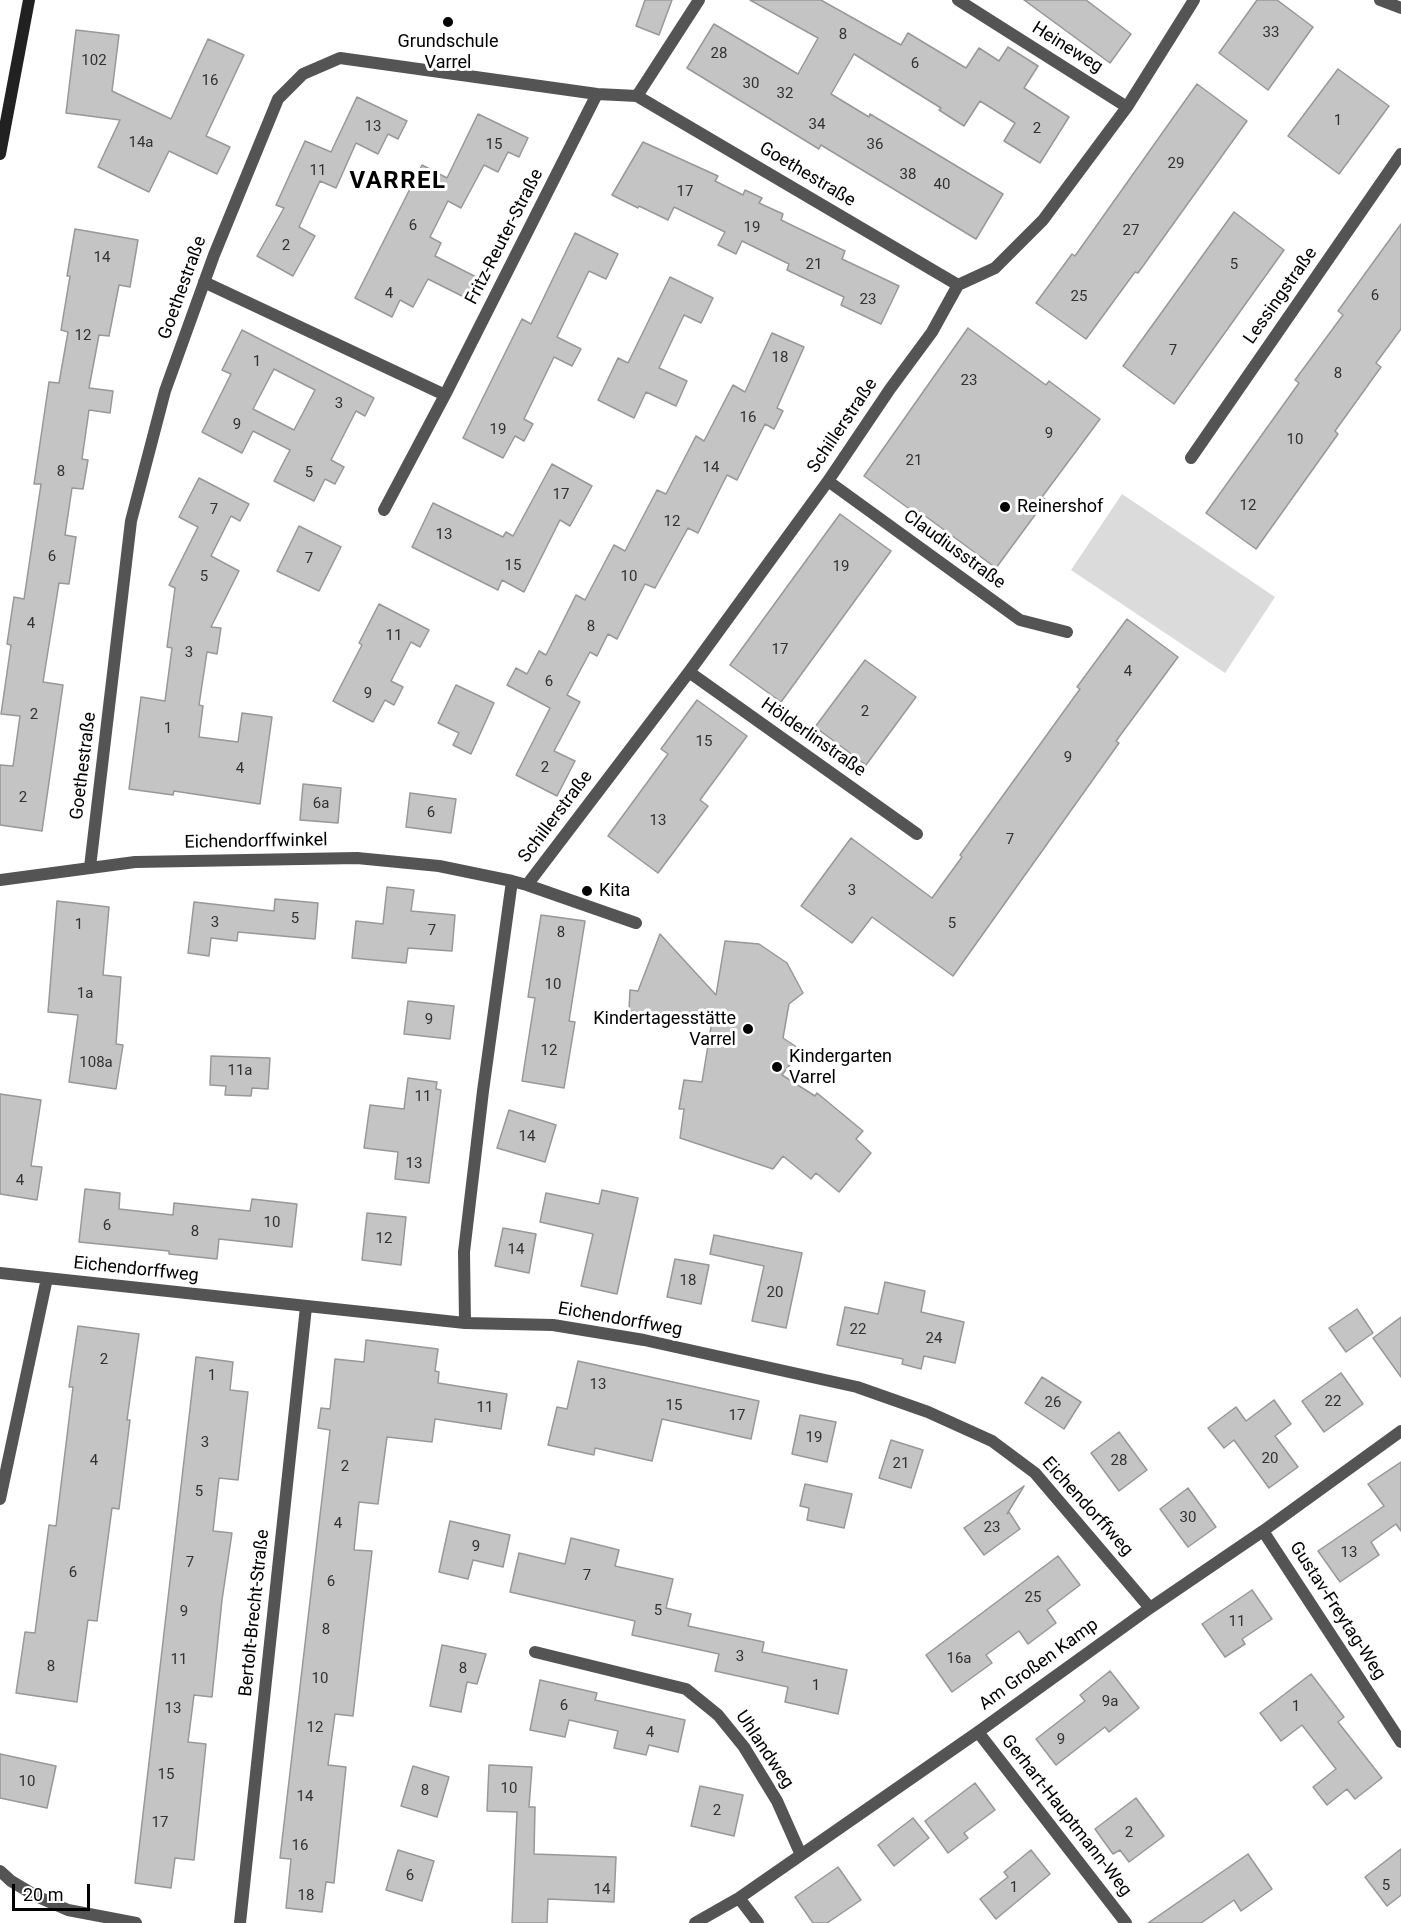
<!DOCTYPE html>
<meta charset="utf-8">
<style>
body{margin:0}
#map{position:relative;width:1401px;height:1923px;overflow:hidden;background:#fff;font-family:Roboto,sans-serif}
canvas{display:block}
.scale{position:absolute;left:12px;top:1884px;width:78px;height:27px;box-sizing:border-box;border:3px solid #000;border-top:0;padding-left:8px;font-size:18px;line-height:21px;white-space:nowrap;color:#000;-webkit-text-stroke:4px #fff;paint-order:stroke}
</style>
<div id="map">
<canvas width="1401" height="1923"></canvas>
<div class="scale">20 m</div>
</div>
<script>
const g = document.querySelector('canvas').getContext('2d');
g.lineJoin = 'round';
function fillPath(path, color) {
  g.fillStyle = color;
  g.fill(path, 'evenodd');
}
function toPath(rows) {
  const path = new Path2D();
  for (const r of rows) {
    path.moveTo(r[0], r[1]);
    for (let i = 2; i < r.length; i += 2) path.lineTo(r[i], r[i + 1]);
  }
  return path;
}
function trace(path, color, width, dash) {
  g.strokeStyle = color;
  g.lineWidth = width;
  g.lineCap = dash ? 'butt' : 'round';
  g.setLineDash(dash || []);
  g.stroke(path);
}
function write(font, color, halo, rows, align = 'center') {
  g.font = font + ' Roboto,sans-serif';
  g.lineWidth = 6;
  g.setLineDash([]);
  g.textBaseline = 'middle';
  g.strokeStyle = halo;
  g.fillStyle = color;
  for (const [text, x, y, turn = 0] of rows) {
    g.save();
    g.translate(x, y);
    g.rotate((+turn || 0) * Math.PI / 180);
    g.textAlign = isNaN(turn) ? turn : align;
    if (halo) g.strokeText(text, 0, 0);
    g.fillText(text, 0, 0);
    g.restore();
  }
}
const green = toPath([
 [1122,494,1275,597,1225,673,1071,570]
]);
const building = toPath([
 [645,0,672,0,659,35,636,26,645,0],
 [750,0,821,0,901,45,908,33,966,68,979,48,999,61,1008,47,1038,66,1024,88,1069,117,1040,163,1004,141,1015,123,980,101,964,126,939,110,941,108,854,54,831,94,869,117,870,114,1003,194,976,239,821,145,819,149,687,68,714,24,798,74,818,38,750,0],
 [1024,0,1086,0,1131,34,1110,63,1024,0],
 [1257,0,1277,0,1313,27,1268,90,1219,53,1257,0],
 [76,30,119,35,112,91,171,119,208,39,244,55,206,136,230,147,217,174,169,151,149,192,98,167,120,120,66,113,76,30],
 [1338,69,1389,106,1339,174,1288,136,1338,69],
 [1197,84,1247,121,1138,273,1135,272,1086,339,1036,303,1072,254,1075,256,1197,84],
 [357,97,407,121,398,139,388,134,378,154,356,143,336,188,320,181,299,227,315,236,293,276,257,256,284,208,276,205,305,141,331,152,357,97],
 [478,114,528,138,519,157,508,152,498,172,484,165,461,208,448,201,430,237,441,243,435,256,482,280,472,301,428,279,413,307,400,300,392,317,355,298,422,165,447,178,478,114],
 [643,142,718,176,715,181,743,195,745,190,762,198,759,203,783,214,781,220,845,251,842,259,899,286,881,324,841,305,844,297,787,270,789,264,742,241,736,254,718,245,725,232,674,207,668,220,639,206,638,208,612,195,643,142],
 [1234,212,1284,250,1174,404,1123,366,1234,212],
 [1401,224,1401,329,1376,363,1381,367,1335,431,1338,434,1256,549,1206,513,1299,383,1295,380,1343,315,1338,311,1401,224],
 [75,229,138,240,130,287,119,285,109,336,99,335,89,388,113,391,110,413,89,410,82,459,88,460,83,489,72,488,65,535,76,537,69,584,59,583,43,682,63,685,42,831,0,825,0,765,13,766,20,716,1,714,11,645,7,644,14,597,24,599,41,484,34,484,49,382,59,383,68,332,61,330,70,276,67,276,75,229],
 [575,233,618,254,606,279,589,271,557,337,581,349,572,366,554,357,524,419,533,424,524,441,515,436,503,458,463,438,522,319,531,324,575,233],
 [670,277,713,298,701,323,684,315,659,368,687,381,676,406,646,392,634,418,598,400,618,358,628,363,670,277],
 [968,328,1046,385,1049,381,1100,419,1042,497,1046,500,996,568,917,510,915,513,864,476,968,328],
 [242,330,374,398,365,416,356,411,331,460,344,467,335,484,325,479,314,501,274,481,290,450,253,431,242,453,202,432,231,374,222,370,242,330],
 [274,369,315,390,294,430,253,409,274,369],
 [772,333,804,347,777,408,783,411,774,429,765,424,737,480,727,475,698,533,688,528,655,588,645,584,617,639,608,634,597,656,590,652,567,695,580,702,554,751,575,761,557,796,516,775,550,708,507,685,516,668,527,674,539,651,546,655,576,595,585,600,614,545,625,551,657,490,666,494,696,436,704,441,733,385,745,392,772,333],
 [552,464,592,486,570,526,560,520,524,592,502,580,498,590,412,547,433,503,503,537,506,532,513,536,552,464],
 [199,478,249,504,240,521,231,516,211,556,239,571,211,627,221,628,217,654,207,652,199,705,203,706,199,737,238,742,242,713,272,717,260,804,174,791,173,795,129,789,141,697,165,701,172,648,167,647,175,588,169,585,198,527,179,517,199,478],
 [840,514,891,551,781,702,730,665,840,514],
 [299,526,341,547,319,591,277,571,299,526],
 [379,604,429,630,420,647,411,642,391,681,403,687,394,705,385,700,373,722,333,701,362,645,359,643,379,604],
 [1127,619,1178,657,1116,741,1119,743,953,976,872,917,852,943,801,906,851,838,932,898,962,857,960,855,1080,689,1077,687,1127,619],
 [865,660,916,697,866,765,815,727,865,660],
 [456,685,494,703,471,754,453,745,459,733,438,723,456,685],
 [697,700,747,736,700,800,708,806,658,873,608,836,668,754,661,749,697,700],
 [303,784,341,788,338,823,300,820,303,784],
 [410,793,456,799,451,833,406,827,410,793],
 [387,887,414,890,411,911,455,915,452,951,408,948,406,963,352,958,356,921,383,924,387,887],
 [275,899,318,903,315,939,238,932,237,941,211,938,209,956,188,953,194,902,274,911,275,899],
 [57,901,109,907,103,975,121,977,116,1044,123,1045,116,1089,69,1082,78,1015,48,1012,57,901],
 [541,915,585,921,569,1021,575,1022,564,1088,522,1081,535,998,528,997,541,915],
 [660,934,716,995,725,941,759,944,787,963,803,993,789,1004,783,1038,801,1050,782,1075,815,1096,817,1093,863,1131,856,1139,871,1153,839,1192,816,1173,811,1179,783,1156,773,1169,680,1138,684,1109,679,1109,684,1080,702,1082,712,1021,629,1011,630,990,638,991,660,934],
 [408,1001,454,1006,450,1039,404,1034,408,1001],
 [211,1056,270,1058,268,1089,252,1088,251,1096,225,1095,226,1086,210,1085,211,1056],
 [408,1078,437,1082,436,1089,441,1090,429,1183,395,1179,398,1152,364,1148,370,1105,404,1109,408,1078],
 [0,1094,41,1100,31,1166,42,1167,37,1200,0,1194,0,1094],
 [509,1110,556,1125,545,1162,497,1148,509,1110],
 [85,1189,120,1193,119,1209,173,1215,174,1203,250,1211,252,1199,297,1204,292,1247,219,1239,217,1259,169,1254,169,1251,79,1242,85,1189],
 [602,1190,638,1198,617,1294,581,1286,593,1234,540,1222,546,1193,599,1204,602,1190],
 [367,1213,406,1217,401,1265,362,1260,367,1213],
 [503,1228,536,1234,529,1273,495,1266,503,1228],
 [714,1235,802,1253,786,1328,752,1321,764,1266,710,1254,714,1235],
 [675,1259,709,1265,701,1304,667,1297,675,1259],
 [885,1282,925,1291,921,1312,964,1322,955,1363,924,1356,921,1369,902,1364,903,1359,837,1345,845,1307,878,1314,885,1282],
 [1357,1309,1373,1333,1346,1352,1329,1328,1357,1309],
 [1401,1317,1401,1377,1373,1338,1401,1317],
 [78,1326,139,1334,127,1420,130,1420,119,1509,112,1508,97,1621,88,1620,77,1702,16,1693,25,1632,35,1633,49,1525,56,1526,73,1387,69,1387,78,1326],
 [366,1340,438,1349,435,1371,439,1372,438,1383,507,1394,501,1429,435,1419,432,1442,387,1437,378,1504,359,1502,354,1550,372,1551,353,1716,335,1714,328,1765,346,1767,334,1883,326,1882,322,1912,286,1908,291,1859,280,1858,330,1430,318,1428,321,1408,330,1409,335,1359,364,1362,366,1340],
 [196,1357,233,1362,230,1390,248,1392,238,1480,219,1478,213,1531,232,1533,222,1600,212,1697,194,1695,188,1742,206,1744,194,1860,175,1858,171,1888,135,1883,196,1357],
 [578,1361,759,1401,751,1439,662,1419,652,1461,595,1448,594,1455,548,1445,557,1407,567,1409,578,1361],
 [1341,1373,1363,1404,1324,1432,1302,1401,1341,1373],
 [1042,1377,1081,1402,1064,1429,1025,1403,1042,1377],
 [1274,1400,1291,1424,1275,1436,1298,1467,1269,1488,1234,1440,1224,1448,1208,1428,1236,1407,1246,1421,1274,1400],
 [800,1415,836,1422,827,1462,792,1454,800,1415],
 [1119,1432,1147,1470,1119,1491,1091,1453,1119,1432],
 [891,1440,923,1450,911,1488,879,1478,891,1440],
 [1401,1462,1401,1531,1396,1524,1371,1542,1379,1555,1340,1582,1318,1551,1384,1506,1368,1484,1401,1462],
 [805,1484,852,1494,844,1528,807,1520,809,1508,800,1506,805,1484],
 [1024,1486,1007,1514,1009,1512,1020,1529,984,1555,964,1528,1024,1486],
 [1188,1488,1216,1527,1188,1547,1160,1509,1188,1488],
 [450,1521,510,1535,503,1567,473,1560,468,1579,439,1572,450,1521],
 [571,1538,619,1550,615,1566,673,1579,666,1608,691,1614,688,1626,764,1642,762,1652,847,1670,838,1714,785,1702,788,1687,715,1671,719,1654,632,1635,635,1621,510,1592,519,1553,565,1564,571,1538],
 [1058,1556,1080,1585,1047,1610,1056,1623,1028,1644,1019,1631,986,1655,992,1663,952,1692,926,1655,1058,1556],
 [1252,1590,1272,1619,1242,1639,1245,1644,1225,1657,1202,1624,1252,1590],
 [442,1645,486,1654,477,1684,467,1682,461,1712,430,1706,442,1645],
 [1110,1671,1139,1708,1109,1732,1105,1727,1056,1765,1036,1739,1085,1701,1080,1695,1110,1671],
 [1311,1674,1344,1717,1338,1722,1382,1778,1355,1799,1347,1789,1327,1805,1313,1787,1336,1769,1302,1725,1281,1741,1260,1713,1311,1674],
 [540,1680,597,1693,595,1700,685,1720,678,1752,649,1745,646,1755,614,1748,618,1731,569,1720,565,1737,530,1730,540,1680],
 [0,1754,56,1766,47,1808,0,1798,0,1754],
 [489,1765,532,1767,529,1807,535,1807,534,1854,616,1857,614,1902,548,1899,547,1923,512,1923,517,1812,487,1811,489,1765],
 [413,1766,449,1777,437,1817,401,1806,413,1766],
 [975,1783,995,1810,964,1833,968,1838,948,1853,925,1821,975,1783],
 [700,1786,743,1795,734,1836,691,1826,700,1786],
 [1136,1798,1164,1836,1129,1862,1120,1850,1113,1854,1095,1829,1136,1798],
 [913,1818,929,1838,894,1866,878,1845,913,1818],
 [1401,1849,1401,1895,1387,1906,1365,1877,1401,1849],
 [398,1850,434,1861,422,1901,386,1890,398,1850],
 [1031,1850,1050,1874,996,1919,980,1899,1008,1877,1004,1872,1031,1850],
 [1248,1854,1272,1889,1241,1911,1234,1900,1201,1923,1148,1923,1248,1854],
 [838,1867,861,1900,827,1923,813,1923,795,1897,838,1867]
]);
const minor = toPath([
 [699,0,637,96,958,285],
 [958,0,1127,107],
 [204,282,445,395,597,94],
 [1191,458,1401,154],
 [828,481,1020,620,1067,632],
 [384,510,445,395],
 [689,672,917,834],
 [90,867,131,521,165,391,214,255,278,99,303,74,340,58,597,94,637,96],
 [0,880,135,862,357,858,439,866,512,881,527,885,636,923],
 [527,885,689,672,828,481,890,389,932,332,958,285,995,268,1043,220,1127,107,1194,0],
 [0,1273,465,1323,553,1325,644,1340,857,1387,928,1412,992,1441,1035,1473,1150,1608],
 [465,1323,464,1252,483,1091,512,881],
 [0,1499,47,1278],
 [1263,1531,1401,1742],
 [535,1652,686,1689,718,1715,744,1747,777,1801,801,1855],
 [978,1732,1126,1923],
 [0,1871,11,1881,36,1896,68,1910,136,1923],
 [739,1898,758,1923],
 [240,1923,306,1307],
 [695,1923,739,1898,978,1732,1150,1608,1263,1531,1401,1431]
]);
const tertiary = toPath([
 [1380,0,1401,8]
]);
const secondary = toPath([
 [0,154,29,0]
]);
const markers = [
 [448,22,6,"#000"],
 [1005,507,6,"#000"],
 [587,891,6,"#000"],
 [748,1029,6,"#000"],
 [777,1067,6,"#000"]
];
const numberNames = [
 ["33",1271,33],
 ["8",843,35],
 ["28",719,54],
 ["102",94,61],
 ["6",915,64],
 ["16",210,81],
 ["30",751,84],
 ["32",785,94],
 ["1",1338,121],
 ["34",817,125],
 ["13",373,127],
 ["2",1037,129],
 ["14a",141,143],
 ["15",494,145],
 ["36",875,145],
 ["29",1176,164],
 ["11",318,171],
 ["38",908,175],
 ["40",942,185],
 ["17",685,192],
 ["6",413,226],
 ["19",752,228],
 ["27",1131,231],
 ["2",286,246],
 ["14",102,258],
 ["21",814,265],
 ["5",1234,265],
 ["4",389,294],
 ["6",1375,296],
 ["25",1079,297],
 ["23",868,300],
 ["12",83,336],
 ["7",1173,351],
 ["18",780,358],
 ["1",257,362],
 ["8",1338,374],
 ["23",969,381],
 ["3",339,404],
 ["16",748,418],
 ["9",237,425],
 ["19",498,430],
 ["9",1049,434],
 ["10",1295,440],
 ["21",914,461],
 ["14",711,468],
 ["8",61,472],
 ["5",309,473],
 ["17",561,495],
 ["12",1248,506],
 ["7",214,510],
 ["12",672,522],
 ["13",444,535],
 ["6",52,557],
 ["7",309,559],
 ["15",513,566],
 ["19",841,567],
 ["5",204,577],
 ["10",629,577],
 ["4",31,624],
 ["8",591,627],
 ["11",394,636],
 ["17",780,650],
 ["3",189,653],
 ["4",1128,672],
 ["6",549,682],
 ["9",368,694],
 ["2",865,712],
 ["2",34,715],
 ["1",168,729],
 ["15",704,742],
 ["9",1068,758],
 ["2",545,768],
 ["4",240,769],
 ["2",23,798],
 ["6a",321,804],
 ["6",431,813],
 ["13",658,821],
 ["7",1010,840],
 ["3",852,891],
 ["5",295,919],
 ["3",215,923],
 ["5",952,924],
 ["1",79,925],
 ["7",432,931],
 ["8",561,933],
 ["10",553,985],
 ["1a",85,994],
 ["9",429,1020],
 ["12",549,1051],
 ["108a",96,1063],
 ["11a",240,1071],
 ["11",423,1097],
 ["14",527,1137],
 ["13",414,1164],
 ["4",20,1181],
 ["10",272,1223],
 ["6",107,1226],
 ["8",195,1232],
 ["12",384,1239],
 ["14",516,1250],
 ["18",688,1281],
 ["20",775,1293],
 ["22",858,1330],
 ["24",934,1339],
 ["2",104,1360],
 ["1",212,1376],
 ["13",598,1385],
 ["22",1333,1402],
 ["26",1053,1403],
 ["15",674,1406],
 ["11",485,1408],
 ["17",737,1416],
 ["19",814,1438],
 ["3",205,1443],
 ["20",1270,1459],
 ["4",94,1461],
 ["28",1119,1461],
 ["21",901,1464],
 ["2",345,1467],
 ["5",199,1492],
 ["30",1188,1518],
 ["4",338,1524],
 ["23",992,1528],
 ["9",476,1547],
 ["13",1349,1553],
 ["7",190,1563],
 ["6",73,1573],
 ["7",587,1576],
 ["6",331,1582],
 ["25",1033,1598],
 ["5",658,1611],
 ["9",184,1612],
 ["11",1237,1622],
 ["8",326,1630],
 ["3",740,1657],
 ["16a",959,1659],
 ["11",179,1660],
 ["8",51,1667],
 ["8",463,1669],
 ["10",320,1679],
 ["1",816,1686],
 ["9a",1110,1702],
 ["6",564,1706],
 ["1",1296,1707],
 ["13",173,1709],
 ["12",315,1728],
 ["4",650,1733],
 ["9",1061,1740],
 ["15",166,1775],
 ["10",27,1782],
 ["10",509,1789],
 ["8",425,1791],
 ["14",305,1797],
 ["2",717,1811],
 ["17",160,1823],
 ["2",1129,1833],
 ["16",300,1846],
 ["6",410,1876],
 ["5",1386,1886],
 ["1",1014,1888],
 ["14",602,1890],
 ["18",306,1896]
];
const poiNames = [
 ["Grundschule",448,42,"center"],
 ["Varrel",448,63,"center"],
 ["Reinershof",1017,507],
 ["Kita",599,891],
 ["Kindertagesstätte",736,1019,"right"],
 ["Varrel",736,1040,"right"],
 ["Kindergarten",789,1057],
 ["Varrel",789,1078]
];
const streetNames = [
 ["Heineweg",1067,48,32],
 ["Goethestraße",807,175,31],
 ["Fritz-Reuter-Straße",505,237,-63],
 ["Goethestraße",183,288,-70],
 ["Lessingstraße",1281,296,-55],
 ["Schillerstraße",843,426,-56],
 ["Claudiusstraße",954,550,36],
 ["Hölderlinstraße",813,738,35],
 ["Goethestraße",84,766,-83],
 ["Schillerstraße",556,817,-53],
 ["Eichendorffwinkel",256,842,-1],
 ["Eichendorffweg",136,1270,6],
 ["Eichendorffweg",620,1320,10],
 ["Eichendorffweg",1087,1507,48],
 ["Gustav-Freytag-Weg",1337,1611,57],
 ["Bertolt-Brecht-Straße",255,1613,-84],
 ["Am Großen Kamp",1039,1665,-36],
 ["Uhlandweg",764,1750,56],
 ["Gerhart-Hauptmann-Weg",1066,1816,52]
];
const districtNames = [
 ["VARREL",398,182]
];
fillPath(green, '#dbdbdb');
fillPath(building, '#c4c4c4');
trace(building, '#989898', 1.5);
trace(minor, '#545454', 12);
trace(tertiary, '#545454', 12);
trace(secondary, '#212121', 12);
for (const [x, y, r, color] of markers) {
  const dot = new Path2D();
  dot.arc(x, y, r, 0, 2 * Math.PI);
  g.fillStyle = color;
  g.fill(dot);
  trace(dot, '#fff', 2);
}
write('15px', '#313131', null, numberNames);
write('18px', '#000', '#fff', poiNames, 'left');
write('18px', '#000', '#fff', streetNames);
g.letterSpacing = '1.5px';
write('bold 24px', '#000', '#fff', districtNames);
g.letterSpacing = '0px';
</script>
